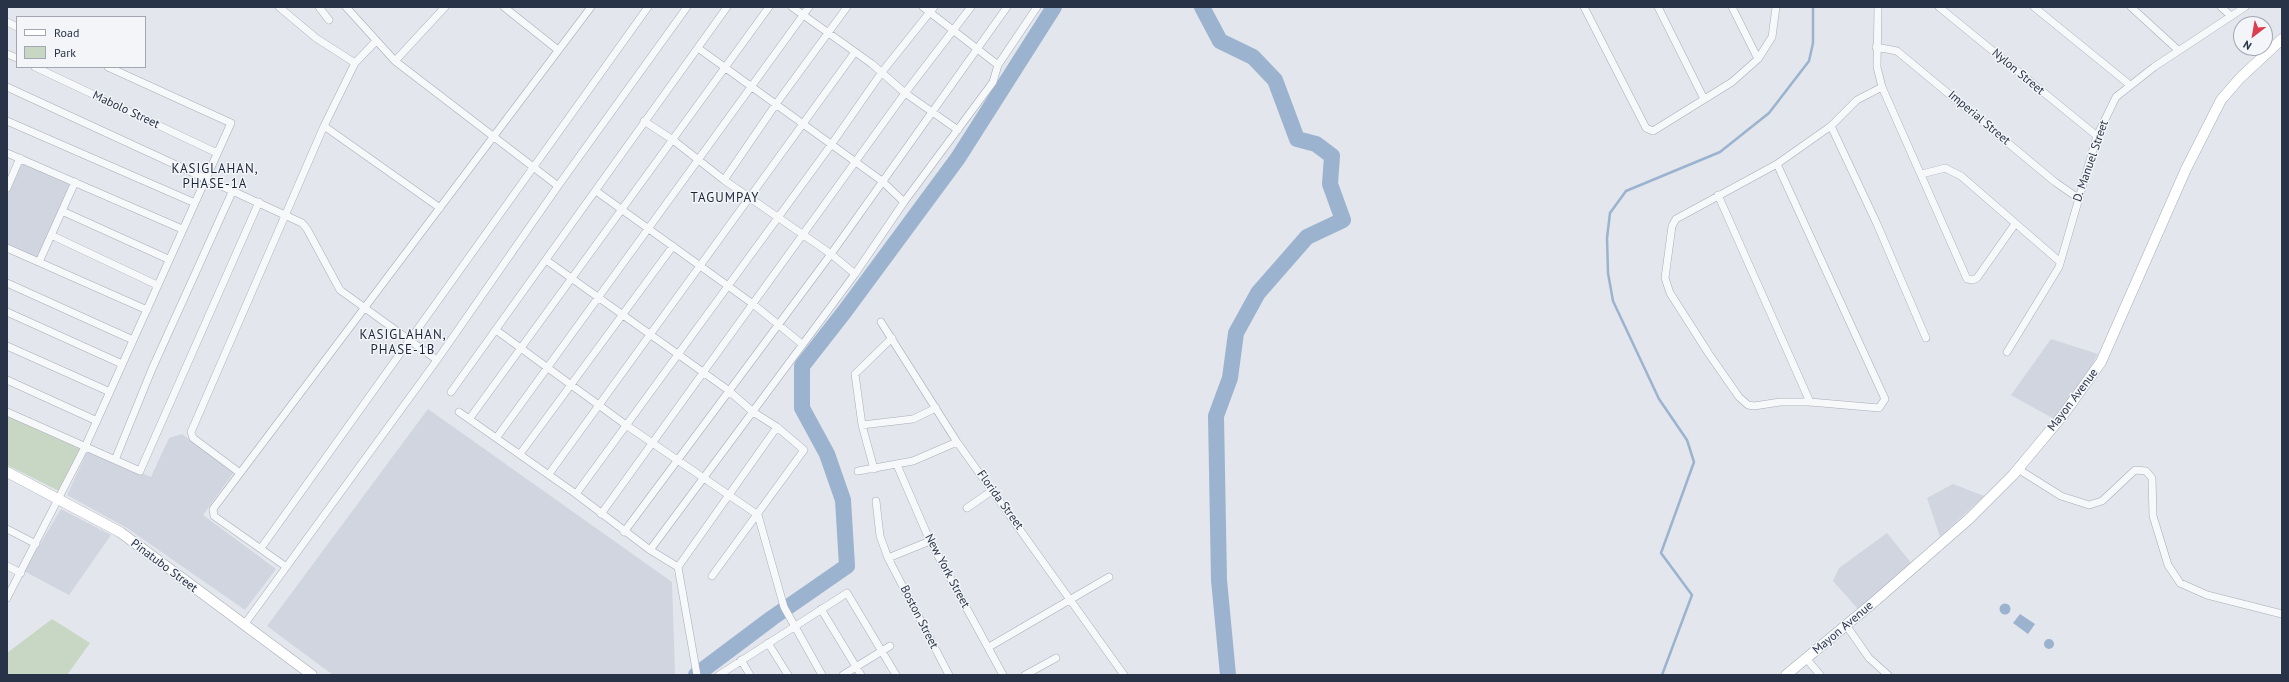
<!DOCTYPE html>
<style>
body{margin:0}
#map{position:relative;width:2289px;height:682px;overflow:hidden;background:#e3e6ec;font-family:"PT Sans",sans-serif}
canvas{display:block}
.frame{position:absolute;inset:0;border:8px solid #293347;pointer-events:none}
.legend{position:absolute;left:16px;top:16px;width:130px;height:52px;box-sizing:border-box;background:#f3f5f9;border:1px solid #a2a7b2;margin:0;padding:5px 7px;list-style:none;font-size:12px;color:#293347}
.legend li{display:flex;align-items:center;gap:8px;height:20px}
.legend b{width:20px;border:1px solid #a2a7b2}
.north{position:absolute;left:2233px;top:16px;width:40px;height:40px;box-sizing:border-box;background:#f3f5f9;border:1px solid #a2a7b2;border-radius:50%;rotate:211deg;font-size:11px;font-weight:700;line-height:16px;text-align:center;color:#293347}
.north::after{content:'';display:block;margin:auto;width:14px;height:18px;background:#db3e51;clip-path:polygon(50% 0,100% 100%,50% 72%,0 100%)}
</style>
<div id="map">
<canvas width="2289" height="682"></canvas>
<div class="frame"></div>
<ul class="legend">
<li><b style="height:5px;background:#fff"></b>Road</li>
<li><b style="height:11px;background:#c8d7c3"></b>Park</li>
</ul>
<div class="north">N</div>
</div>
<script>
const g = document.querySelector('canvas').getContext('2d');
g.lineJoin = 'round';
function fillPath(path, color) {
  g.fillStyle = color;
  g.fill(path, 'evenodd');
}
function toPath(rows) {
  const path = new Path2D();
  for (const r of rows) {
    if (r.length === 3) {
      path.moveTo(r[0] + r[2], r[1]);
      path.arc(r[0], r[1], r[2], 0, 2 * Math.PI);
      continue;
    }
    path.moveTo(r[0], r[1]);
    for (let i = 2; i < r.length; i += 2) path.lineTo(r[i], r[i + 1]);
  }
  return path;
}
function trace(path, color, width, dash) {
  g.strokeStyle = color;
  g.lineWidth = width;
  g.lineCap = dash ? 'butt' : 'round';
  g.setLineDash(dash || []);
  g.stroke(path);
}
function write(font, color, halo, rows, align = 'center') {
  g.font = font + ' "PT Sans",sans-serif';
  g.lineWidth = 3;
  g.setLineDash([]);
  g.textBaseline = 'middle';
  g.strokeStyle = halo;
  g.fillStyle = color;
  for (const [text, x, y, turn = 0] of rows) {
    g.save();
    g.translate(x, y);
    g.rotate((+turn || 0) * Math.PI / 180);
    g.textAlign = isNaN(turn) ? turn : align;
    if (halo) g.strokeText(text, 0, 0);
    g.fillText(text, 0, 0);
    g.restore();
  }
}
const built = toPath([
 [22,162,71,185,37,259,7,245,7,194],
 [2051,339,2098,354,2086,376,2054,419,2011,395],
 [428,409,672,582,675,675,333,675,267,626],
 [182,434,234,472,203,515,276,569,245,610,127,528,67,495,88,450,151,477,169,438],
 [1953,484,1984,496,1940,537,1927,498],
 [61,509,111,535,69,595,24,571],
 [1887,533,1912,564,1858,609,1833,581,1839,568]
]);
const green = toPath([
 [7,415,80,449,59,491,7,465],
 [52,619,90,643,67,675,7,675,7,653]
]);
const water = toPath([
 [2005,609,5.5],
 [2020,614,2035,624,2028,634,2013,623],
 [2049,644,5]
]);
const stream = toPath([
 [1662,675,1692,595,1661,553,1694,462,1687,440,1659,399,1613,301,1608,273,1607,238,1610,213,1626,191,1720,152,1769,113,1809,61,1813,43,1813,7]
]);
const river = toPath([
 [1202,7,1220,41,1253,57,1275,80,1297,139,1316,144,1332,156,1330,184,1343,220,1307,237,1258,293,1236,333,1230,378,1216,416,1219,580,1228,675],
 [696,675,772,618,847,566,843,500,827,454,802,408,802,366,845,311,958,158,1054,7]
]);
const street = toPath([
 [279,7,316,38,355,63],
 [319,7,329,20],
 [346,7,395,61,558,186],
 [504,7,558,50],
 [792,7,872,64,905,93,958,130],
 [923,7,998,65],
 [1584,7,1646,128,1653,131,1732,82,1758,59,1772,37,1776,7],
 [1658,7,1704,99],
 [1732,7,1758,59],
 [1878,7,1877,67,1882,87,1967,279,1973,280,1977,278,2015,224],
 [1939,7,2097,136],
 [2034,7,2130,85],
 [2131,7,2178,50],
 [2221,7,2231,16],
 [7,22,17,27],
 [1876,47,1897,51,2055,182,2078,198],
 [698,48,882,181,904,202],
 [7,54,17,58],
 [395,61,445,7],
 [35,67,217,153],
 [7,87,302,223,307,229,340,290,437,360],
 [7,121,195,203],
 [644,121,673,140,724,180,831,254,855,274],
 [324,126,440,208],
 [1831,126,1877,224,1926,338],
 [7,153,182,229],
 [1777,164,1885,399,1879,408,1810,402,1780,402,1754,406,1748,405,1739,397,1709,354,1670,293,1665,278,1672,226,1676,219,1777,164,1831,126,1857,100,1882,87],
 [1922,174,1945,168,1961,176,2059,261],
 [724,180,776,104,847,7],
 [7,188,20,158],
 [596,191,753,304,802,344],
 [1718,195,1810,402],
 [62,211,168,259],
 [51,235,157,285],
 [7,248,147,310],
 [546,260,728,390,753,412,777,427,804,450,712,576],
 [39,262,75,182],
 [7,283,133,340],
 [7,312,122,364],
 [881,322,957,442,1124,675],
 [496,330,626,425,758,515,784,607,822,675],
 [7,346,110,392],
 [2007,352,2059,267,2097,136,2116,97,2154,67,2245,7],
 [7,380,97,421],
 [451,392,727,7],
 [7,412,140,471,259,202],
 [459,412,576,494,650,550,678,567,697,675],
 [470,418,769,7],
 [862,425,913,419,936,408],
 [497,437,809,7],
 [520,454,673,246],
 [115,460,152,369,233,190],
 [897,465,930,541,1003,675],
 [874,469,862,425,855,374,892,338],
 [2018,469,2061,496,2089,505,2102,501,2135,470,2146,471,2152,478,2153,516,2168,565,2180,583,2207,595,2282,614],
 [858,471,913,461,957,442],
 [240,473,193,438,191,432,324,126,355,63,376,41],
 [549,474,855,52],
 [576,494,831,145,882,72,934,7],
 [876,501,880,536,888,558,949,675],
 [967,508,993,490],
 [601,514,905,93,971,7],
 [7,529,36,544],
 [624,532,831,254,1007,7],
 [261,548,648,7],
 [650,550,855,274,904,202,993,82,998,65,1037,7],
 [888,558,930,541],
 [7,566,21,573],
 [285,566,214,516,213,509,591,7],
 [678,567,777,427],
 [7,598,85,447,231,123,108,67],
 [821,609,861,675],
 [244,625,437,360,558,186,687,7],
 [1846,625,1869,658,1888,675],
 [768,643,788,675],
 [989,647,1109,577],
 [1806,658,1820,675],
 [741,660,750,675],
 [719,675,847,593,896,675],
 [843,675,890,646],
 [1025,675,1056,658]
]);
const secondary = toPath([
 [7,472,120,532,312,675],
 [1786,675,1874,602,1969,519,2013,475,2063,415,2101,362,2186,169,2221,100,2240,78,2282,39]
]);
const streetNames = [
 ["Nylon Street",2018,72,40],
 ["Mabolo Street",126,110,25],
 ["Imperial Street",1979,118,40],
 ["D. Manuel Street",2091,161,-71],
 ["Mayon Avenue",2073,400,-53],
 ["Florida Street",1000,500,54],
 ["Pinatubo Street",164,566,37],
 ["New York Street",947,571,62],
 ["Boston Street",919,617,63],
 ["Mayon Avenue",1843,628,-40]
];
const neighbourhoodNames = [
 ["KASIGLAHAN,",215,169],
 ["PHASE-1A",215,184],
 ["TAGUMPAY",725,198],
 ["KASIGLAHAN,",403,335],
 ["PHASE-1B",403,350]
];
fillPath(built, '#d1d5df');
fillPath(green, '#c8d7c3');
fillPath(water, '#9bb3cf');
trace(stream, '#9bb3cf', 2.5);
trace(river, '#9bb3cf', 16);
trace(street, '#a7adb7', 8);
trace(secondary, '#a7adb7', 11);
trace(street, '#f6f8fa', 7);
trace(secondary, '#fff', 10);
write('12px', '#293347', '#f3f5f9', streetNames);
g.letterSpacing = '1px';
write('13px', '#1b2437', '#f3f5f9', neighbourhoodNames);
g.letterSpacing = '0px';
</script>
